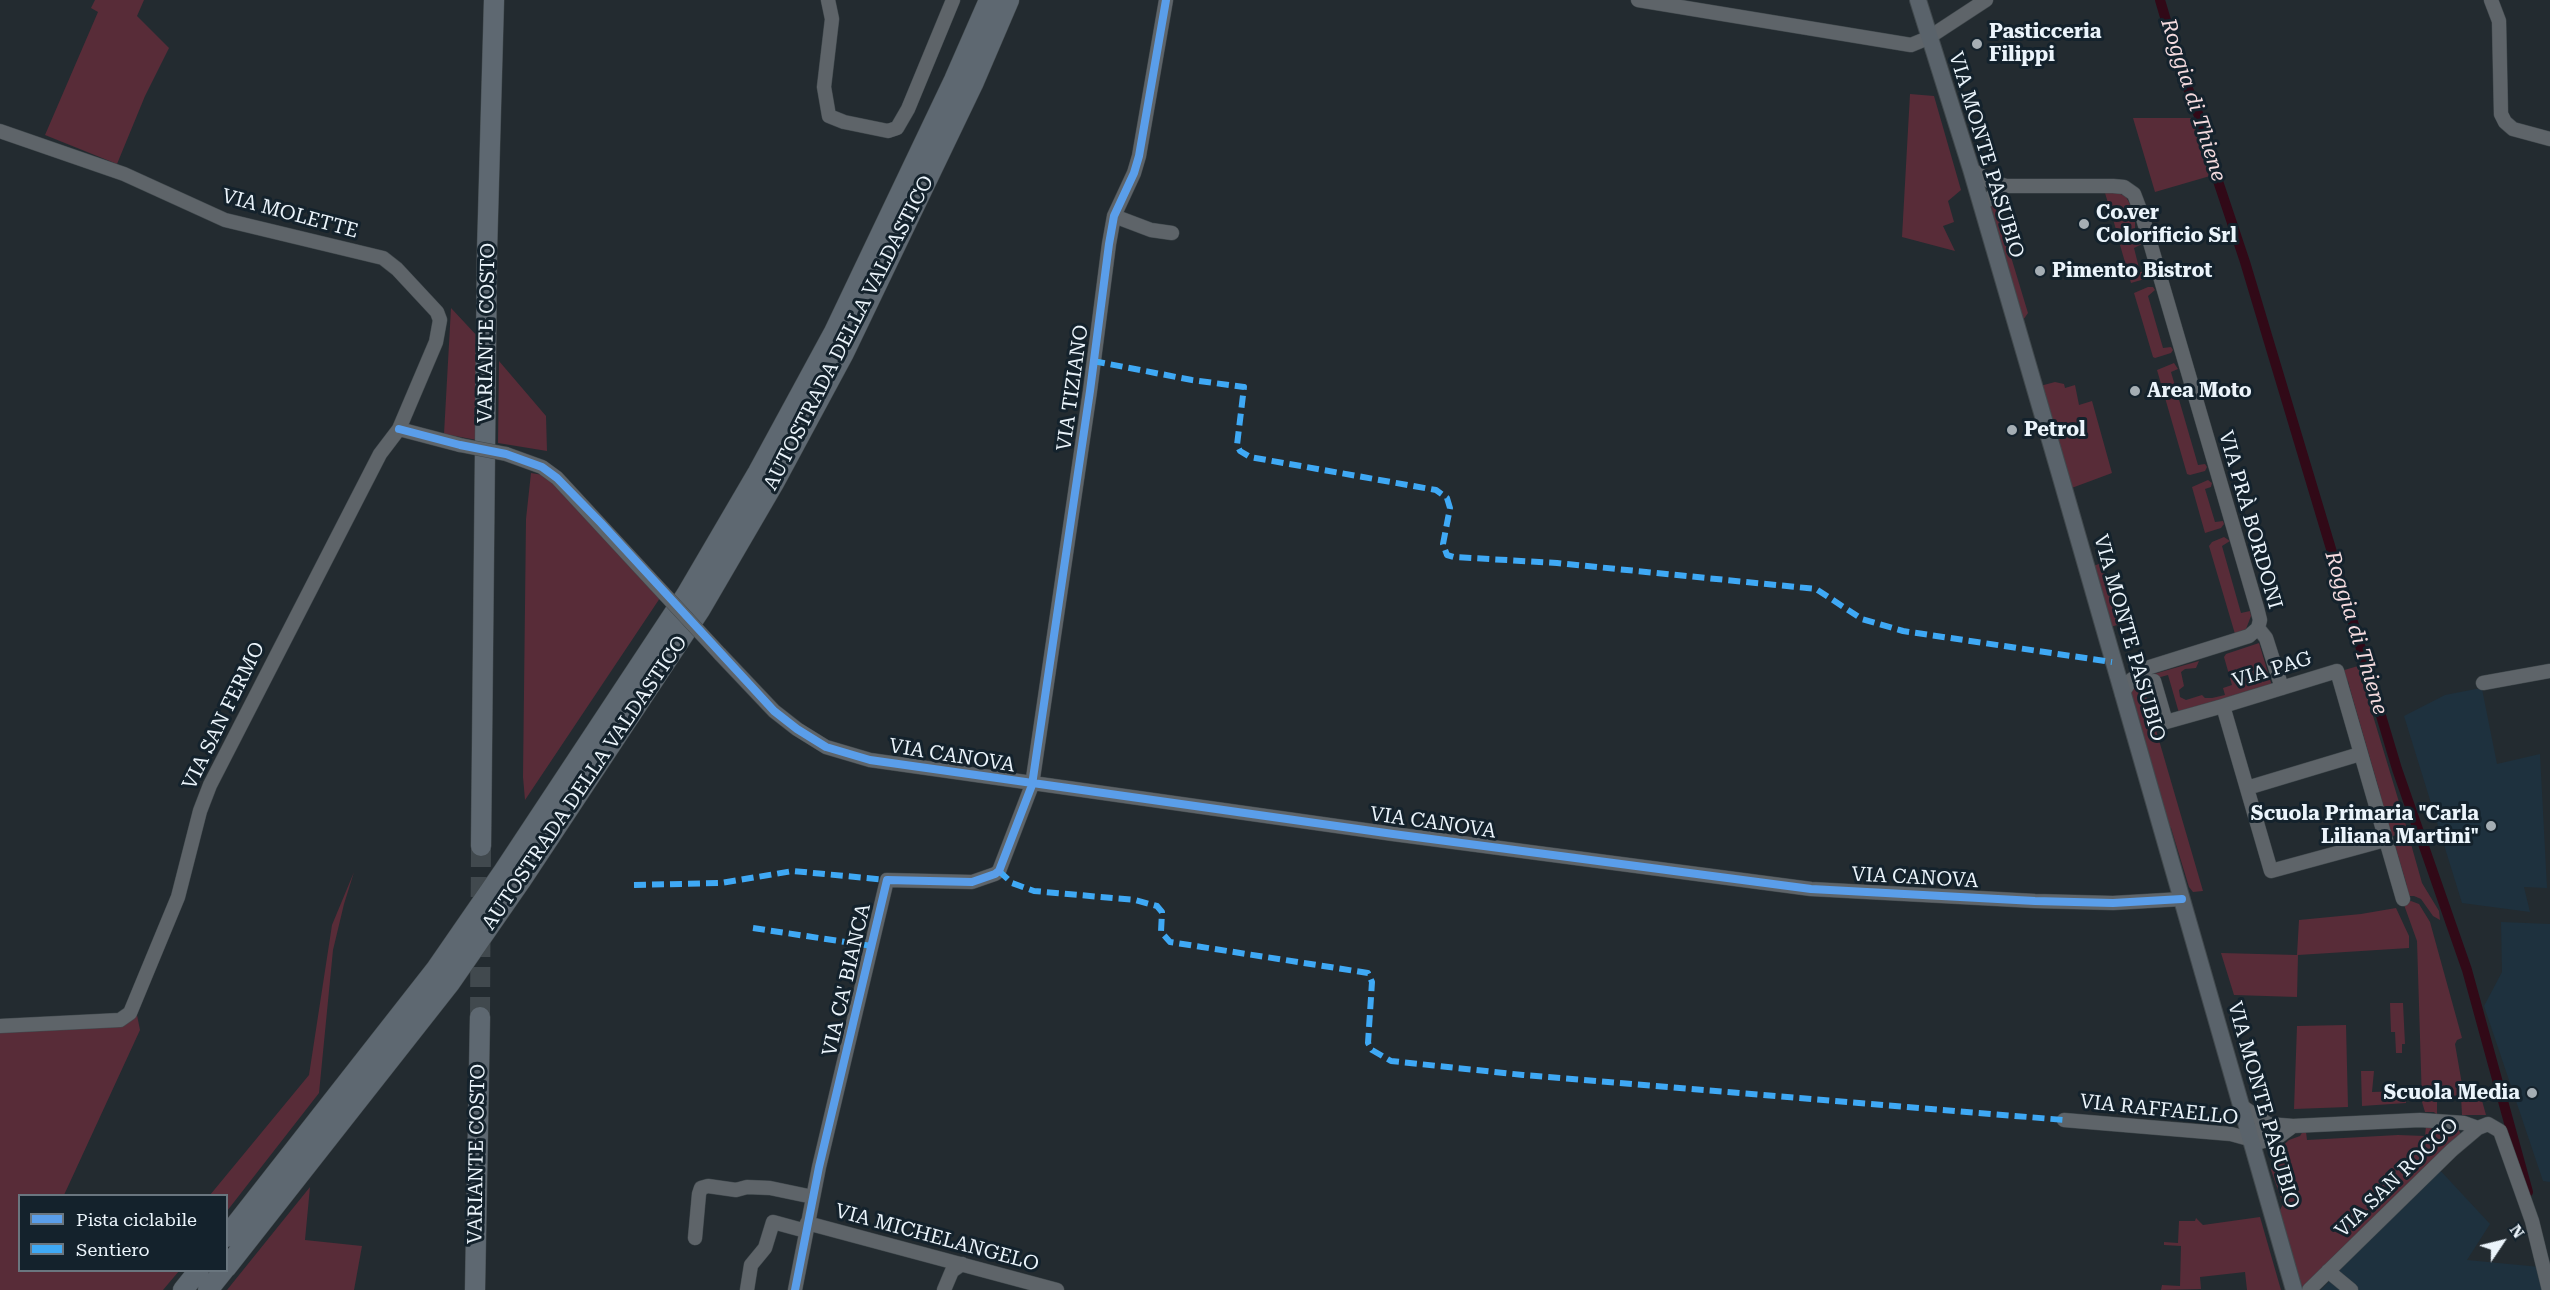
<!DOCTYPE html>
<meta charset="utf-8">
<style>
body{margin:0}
#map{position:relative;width:2550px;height:1290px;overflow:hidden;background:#232b30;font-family:"Roboto Serif",serif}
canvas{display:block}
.legend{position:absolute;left:18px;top:1194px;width:210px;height:78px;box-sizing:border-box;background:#14222c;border:2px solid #6a767f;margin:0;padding:8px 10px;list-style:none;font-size:18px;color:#ebf4fb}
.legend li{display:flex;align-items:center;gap:12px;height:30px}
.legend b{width:30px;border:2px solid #6a767f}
.north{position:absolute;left:2472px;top:1212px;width:60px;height:60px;-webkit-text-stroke:4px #14222c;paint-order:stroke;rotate:55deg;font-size:16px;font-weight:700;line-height:24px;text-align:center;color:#ebf4fb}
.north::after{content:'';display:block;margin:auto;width:21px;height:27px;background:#ebf4fb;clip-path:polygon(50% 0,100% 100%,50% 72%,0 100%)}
</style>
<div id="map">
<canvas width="2550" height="1290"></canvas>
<ul class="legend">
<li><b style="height:8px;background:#5a9eea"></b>Pista ciclabile</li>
<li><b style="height:8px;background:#3fa9f5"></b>Sentiero</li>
</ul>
<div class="north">N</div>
</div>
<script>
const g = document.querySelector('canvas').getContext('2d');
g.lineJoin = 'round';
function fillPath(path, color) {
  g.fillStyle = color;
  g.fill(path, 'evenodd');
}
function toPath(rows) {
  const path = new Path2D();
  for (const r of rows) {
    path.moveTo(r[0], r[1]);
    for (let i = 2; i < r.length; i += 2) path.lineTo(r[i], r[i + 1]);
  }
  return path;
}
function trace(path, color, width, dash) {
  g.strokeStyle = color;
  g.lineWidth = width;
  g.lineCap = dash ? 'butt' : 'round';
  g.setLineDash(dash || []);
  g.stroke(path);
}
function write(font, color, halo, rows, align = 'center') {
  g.font = font + ' "Roboto Serif",serif';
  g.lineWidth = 6;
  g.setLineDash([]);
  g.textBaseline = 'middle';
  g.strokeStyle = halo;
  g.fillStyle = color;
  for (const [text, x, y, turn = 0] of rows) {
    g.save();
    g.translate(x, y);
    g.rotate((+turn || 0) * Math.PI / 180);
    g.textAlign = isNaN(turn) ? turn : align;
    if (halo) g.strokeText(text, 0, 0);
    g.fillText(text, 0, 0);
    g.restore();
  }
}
const built = toPath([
 [2476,689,2482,689,2497,764,2540,754,2547,888,2524,887,2530,912,2462,903,2404,716,2445,695],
 [2501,922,2550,924,2550,1182,2543,1181,2484,1006,2502,972],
 [2437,1167,2490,1224,2467,1260,2540,1267,2546,1290,2321,1290]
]);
const green = toPath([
 [95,0,144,0,137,16,169,48,145,96,117,164,45,135,98,12,91,8],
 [1910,94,1934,96,1961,190,1948,201,1954,222,1943,226,1955,251,1902,237],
 [2133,118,2192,118,2210,176,2155,192],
 [2105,193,2119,193,2126,197,2131,206,2122,210,2125,219,2133,216,2135,218,2135,231,2118,236],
 [2005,194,2002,201,1995,204,2028,313,2021,323,1988,209,1991,203],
 [2137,239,2142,244,2134,248,2140,272,2148,271,2151,274,2148,278,2131,283,2120,245],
 [2148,287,2153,287,2155,290,2148,296,2163,348,2171,347,2173,350,2171,353,2155,358,2153,357,2134,293],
 [451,308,479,338,477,440,444,434],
 [499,361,546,416,547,451,498,443],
 [2174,363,2178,369,2171,372,2198,465,2205,464,2207,467,2205,471,2190,475,2187,474,2157,370],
 [2055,382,2064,384,2065,388,2075,385,2079,405,2092,401,2112,473,2069,489,2040,386],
 [531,473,543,475,557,485,660,598,525,800,523,777,526,519],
 [2208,480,2212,483,2211,487,2205,489,2215,522,2223,521,2224,524,2221,528,2205,533,2192,487],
 [2224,537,2230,541,2222,546,2241,613,2250,611,2251,616,2246,629,2235,634,2209,546,2212,542],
 [2102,563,2120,624,2111,627,2093,566],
 [2259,643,2272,686,2179,713,2168,675,2142,682,2203,891,2193,892,2189,887,2171,828,2168,826,2129,692,2140,678,2199,661,2196,668,2185,669,2181,672,2184,686,2179,690,2180,697,2186,700,2202,695,2205,698,2212,698,2225,695,2223,688,2232,685,2224,657,2226,654],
 [2358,666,2408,832,2389,837,2380,793,2350,689,2348,681,2344,682,2341,671],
 [2409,837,2422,883,2439,911,2440,920,2433,916,2421,899,2414,896,2406,896,2407,886,2396,849,2390,842],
 [354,872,344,904,333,950,319,1093,227,1211,226,1196,210,1195,309,1075,332,925],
 [2411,901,2419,904,2430,922,2462,1038,2457,1040,2455,1044,2463,1090,2466,1096,2476,1094,2477,1098,2481,1097,2486,1115,2462,1115,2461,1096,2437,1095,2437,1115,2434,1112,2425,1112,2422,1102,2417,941,2403,902],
 [2396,908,2409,936,2409,948,2298,955,2297,997,2234,995,2221,953,2297,955,2299,920,2361,914],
 [2390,1003,2403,1003,2405,1044,2402,1044,2402,1053,2396,1053,2395,1032,2391,1032],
 [136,1010,140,1030,64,1195,20,1196,20,1270,179,1271,163,1290,0,1290,0,1028,118,1023],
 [2346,1025,2348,1107,2294,1109,2297,1026],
 [2361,1071,2374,1071,2372,1092,2406,1091,2406,1103,2362,1106],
 [2426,1126,2458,1128,2461,1135,2305,1288,2302,1287,2299,1284,2280,1210,2283,1204,2271,1170,2277,1151,2289,1140,2300,1136,2303,1131,2306,1132,2307,1140,2398,1135,2425,1136],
 [310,1187,305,1240,362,1246,354,1290,227,1290],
 [2260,1217,2281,1290,2247,1290,2245,1272,2200,1277,2201,1289,2161,1290,2162,1285,2180,1286,2181,1246,2164,1245,2164,1242,2178,1243,2179,1221,2195,1221,2196,1218,2203,1225]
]);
const canal = toPath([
 [2160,0,2181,71,2203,126,2212,163,2245,262,2397,769,2467,970,2528,1192]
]);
const highwayTunnel = toPath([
 [480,1017,481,846]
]);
const minor = toPath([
 [828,0,832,19,824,87,829,116,844,122,888,131,897,128,908,109,953,0],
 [1638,0,1911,45,1928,38,1986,0],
 [2491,0,2499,21,2501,114,2505,122,2513,129,2550,139],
 [0,131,124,174,225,220,383,258,397,269,437,312,440,320,436,342,399,429,380,454,210,785,200,811,178,897,130,1013,120,1020,0,1026],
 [1971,169,1989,181,2006,186],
 [1981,205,2006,186,2113,186,2124,187,2134,194,2142,215,2257,608,2260,620,2258,628,2249,636,2150,667,2131,680,2122,694],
 [1114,216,1151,230,1172,233],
 [399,429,460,445],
 [506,454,542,467,557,478,656,585],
 [2258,628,2266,638,2282,688],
 [720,654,774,711,797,729,826,747,870,760,1393,834,1811,889,2035,901,2113,903,2182,899],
 [2154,681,2166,722,2223,706],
 [2483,683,2550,671],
 [2247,788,2360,754],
 [2385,840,2271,871,2223,706,2337,671,2403,899],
 [2240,1105,2268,1124],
 [2064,1120,2231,1134,2260,1142,2278,1137,2293,1126,2268,1124,2255,1131,2249,1138],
 [2293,1126,2420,1120,2464,1123,2478,1128],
 [807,1223,1057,1290],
 [695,1238,699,1194,701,1188,708,1186,736,1190,747,1187,770,1188,813,1197],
 [2328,1271,2351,1290],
 [747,1290,751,1265,765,1248,773,1222,806,1231],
 [795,1290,819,1167,887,880,972,882,995,874,999,871,1032,785,1090,391,1109,244,1114,216,1134,173,1139,156,1166,0],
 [944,1290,952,1271,962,1264],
 [2309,1290,2452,1150,2478,1128,2488,1124,2500,1131,2532,1221,2549,1290]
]);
const major = toPath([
 [1918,0,1971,169,2061,478,2294,1290]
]);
const highway = toPath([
 [481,846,487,252,494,0],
 [226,1237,436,969,503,872,686,595,758,472,834,332,954,80,989,0],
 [226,1268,450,983,522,879,700,610,774,483,844,353,973,84,1009,0],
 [183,1290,199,1270],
 [208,1290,224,1270],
 [475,1290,480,1017]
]);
const minorBridge = toPath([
 [460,445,506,454],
 [656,585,720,654]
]);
const quiet = toPath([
 [1093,361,1192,380,1244,387,1237,445,1240,451,1250,457,1436,490,1447,498,1450,508,1443,544,1447,555,1454,557,1557,563,1816,589,1862,619,1903,631,2112,662],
 [999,871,1012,883,1034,891,1135,900,1157,906,1162,912,1161,932,1170,942,1368,973,1372,982,1368,1043,1372,1050,1391,1061,1523,1075,2064,1120],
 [634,885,721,883,793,871,887,880],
 [753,928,872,946]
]);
const cycleway = toPath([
 [399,429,460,445,506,454,542,467,557,478,601,523,774,711,797,729,826,747,870,760,1393,834,1811,889,2035,901,2113,903,2182,899],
 [795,1290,819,1167,887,880,972,882,995,874,999,871,1032,785,1090,391,1109,244,1114,216,1134,173,1139,156,1166,0]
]);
const markers = [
 [1977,44,6,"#a5aeb4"],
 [2084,224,6,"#a5aeb4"],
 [2040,271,6,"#a5aeb4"],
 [2135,391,6,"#a5aeb4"],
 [2012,430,6,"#a5aeb4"],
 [2491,826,6,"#a5aeb4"],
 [2532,1093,6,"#a5aeb4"]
];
const poiNames = [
 ["Pasticceria",1989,32],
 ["Filippi",1989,55],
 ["Co.ver",2096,213],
 ["Colorificio Srl",2096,236],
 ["Pimento Bistrot",2052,271],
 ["Area Moto",2147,391],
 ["Petrol",2024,430],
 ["Scuola Primaria \"Carla",2479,814,"right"],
 ["Liliana Martini\"",2479,837,"right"],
 ["Scuola Media",2520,1093,"right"]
];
const streetNames = [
 ["VIA MONTE PASUBIO",1986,155,73],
 ["VIA MOLETTE",290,214,15],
 ["VARIANTE COSTO",487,333,-89],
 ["AUTOSTRADA DELLA VALDASTICO",849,333,-63],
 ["VIA TIZIANO",1073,388,-82],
 ["VIA PRÀ BORDONI",2250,520,74],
 ["VIA MONTE PASUBIO",2129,638,74],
 ["VIA PAG",2272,670,-17],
 ["VIA SAN FERMO",224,716,-64],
 ["VIA CANOVA",952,756,9],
 ["AUTOSTRADA DELLA VALDASTICO",585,783,-56],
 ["VIA CANOVA",1433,823,8],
 ["VIA CANOVA",1915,878,3],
 ["VIA CA' BIANCA",847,980,-77],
 ["VIA MONTE PASUBIO",2263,1105,74],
 ["VIA RAFFAELLO",2159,1110,6],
 ["VARIANTE COSTO",477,1154,-89],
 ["VIA SAN ROCCO",2397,1178,-44],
 ["VIA MICHELANGELO",937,1238,15]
];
const waterNames = [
 ["Roggia di Thiene",2193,100,72],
 ["Roggia di Thiene",2356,633,73]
];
fillPath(built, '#1e313e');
fillPath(green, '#582c38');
trace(canal, '#310917', 10);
trace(highwayTunnel, '#41494e', 20, [20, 10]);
trace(minor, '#41494d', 15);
trace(major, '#41494d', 18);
trace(highway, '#41494d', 21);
trace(minor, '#5e6469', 14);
trace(major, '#5a636b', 16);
trace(highway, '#5e6871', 20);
trace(minorBridge, '#41494d', 15, []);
trace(minorBridge, '#5e6469', 14);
trace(quiet, '#3fa9f5', 6, [12, 6]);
trace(cycleway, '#5a9eea', 8);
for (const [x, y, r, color] of markers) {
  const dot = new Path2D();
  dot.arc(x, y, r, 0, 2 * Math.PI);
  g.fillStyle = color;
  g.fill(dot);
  trace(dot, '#14222c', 2);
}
write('bold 20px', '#ebf4fb', '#14222c', poiNames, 'left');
write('20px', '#ebf4fb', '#14222c', streetNames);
write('italic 21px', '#f4dade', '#14222c', waterNames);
</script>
